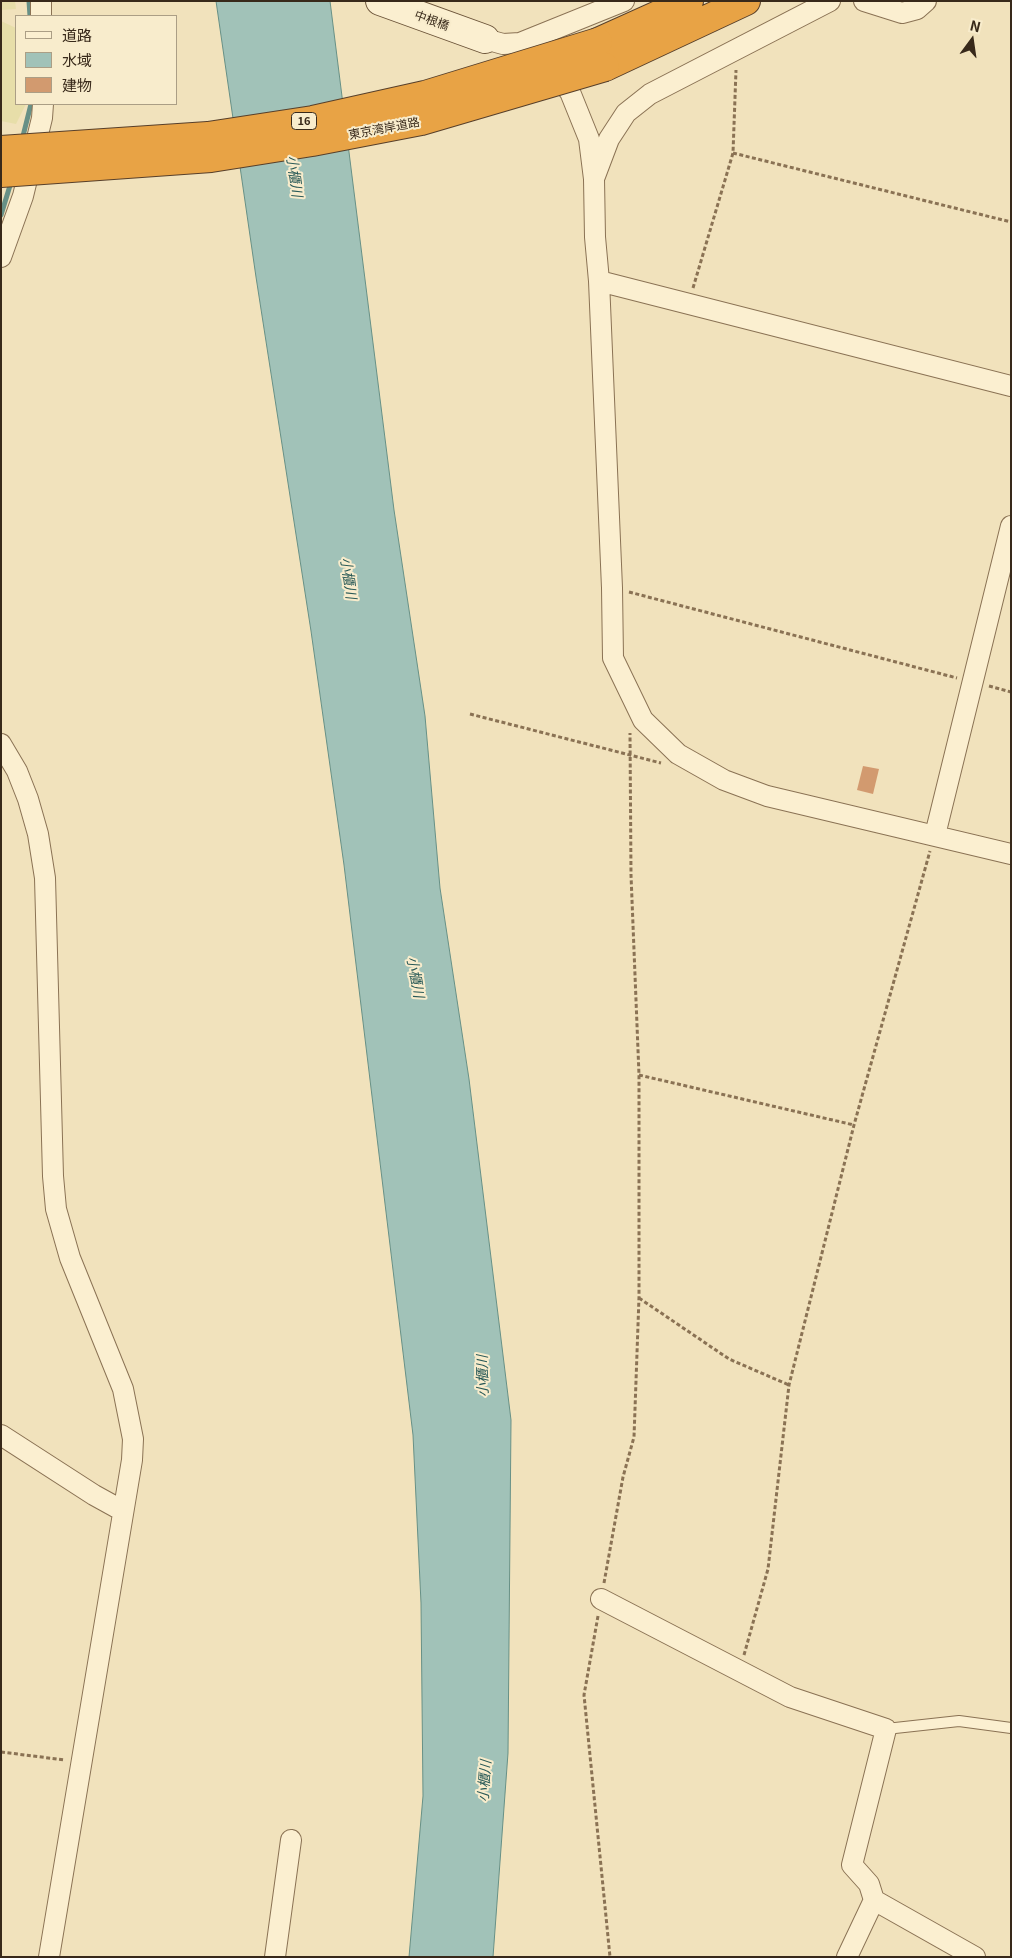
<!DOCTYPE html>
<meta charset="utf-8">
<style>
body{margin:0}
#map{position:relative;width:1012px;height:1958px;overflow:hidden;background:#f1e2bc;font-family:Georgia,"Noto Sans JP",serif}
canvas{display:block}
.frame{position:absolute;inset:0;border:2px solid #38291a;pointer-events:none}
.legend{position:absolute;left:15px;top:15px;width:162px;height:90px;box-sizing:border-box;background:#f8eccc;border:1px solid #ab9e85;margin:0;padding:6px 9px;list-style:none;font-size:15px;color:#38291a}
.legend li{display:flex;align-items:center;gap:10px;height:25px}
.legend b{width:25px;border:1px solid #ab9e85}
.north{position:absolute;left:947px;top:15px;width:50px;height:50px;-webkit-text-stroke:4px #f8eccc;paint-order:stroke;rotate:14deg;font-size:14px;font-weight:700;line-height:20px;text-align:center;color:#38291a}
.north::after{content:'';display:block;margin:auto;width:18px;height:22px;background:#38291a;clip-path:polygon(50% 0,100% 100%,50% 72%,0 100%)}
</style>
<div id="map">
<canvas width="1012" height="1958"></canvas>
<div class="frame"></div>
<ul class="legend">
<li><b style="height:6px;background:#fbefd0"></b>道路</li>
<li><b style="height:14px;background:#a1c2b8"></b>水域</li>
<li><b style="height:14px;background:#d29a6f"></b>建物</li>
</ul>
<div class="north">N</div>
</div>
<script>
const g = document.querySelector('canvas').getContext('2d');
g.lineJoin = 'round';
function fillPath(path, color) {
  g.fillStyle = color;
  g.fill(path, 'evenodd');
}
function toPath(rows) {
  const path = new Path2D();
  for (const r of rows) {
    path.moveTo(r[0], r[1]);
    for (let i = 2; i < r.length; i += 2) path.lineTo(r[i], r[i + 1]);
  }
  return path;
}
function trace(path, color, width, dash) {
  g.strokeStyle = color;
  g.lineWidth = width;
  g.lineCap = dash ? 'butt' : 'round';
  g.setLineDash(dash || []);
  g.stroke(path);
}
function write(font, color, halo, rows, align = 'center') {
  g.font = font + ' Georgia,"Noto Sans JP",serif';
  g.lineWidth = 4;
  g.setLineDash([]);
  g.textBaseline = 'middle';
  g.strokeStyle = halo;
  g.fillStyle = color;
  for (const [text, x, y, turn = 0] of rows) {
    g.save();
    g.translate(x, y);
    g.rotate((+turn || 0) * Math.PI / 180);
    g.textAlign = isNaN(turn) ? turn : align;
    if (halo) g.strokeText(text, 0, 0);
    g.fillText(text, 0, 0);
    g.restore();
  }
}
const farmland = toPath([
 [1,1,15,1,16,9,1,10],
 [1,21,16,28,16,104,26,104,16,124,1,121]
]);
const water = toPath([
 [216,1,330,1,394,510,425,716,440,888,469,1079,511,1420,508,1753,493,1957,409,1957,423,1796,421,1603,413,1435,344,865,311,631,256,277,216,1]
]);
const stream = toPath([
 [29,1,30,16],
 [22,140,31,104],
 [1,215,12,179]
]);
const building = toPath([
 [863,766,879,769,873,794,857,790]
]);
const path = toPath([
 [733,153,1011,222],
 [693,288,733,153,736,70],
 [629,592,957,678],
 [989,686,1011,692],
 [470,714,661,763],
 [639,1075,854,1125],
 [639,1298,729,1359,789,1385],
 [604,1583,623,1477,634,1437,639,1297,639,1075,631,875,630,733],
 [598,1616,584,1695,610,1957],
 [744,1655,768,1569,789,1385,854,1125,930,851],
 [1,1752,65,1760]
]);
const lane = toPath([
 [886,1729,959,1721,1011,1728]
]);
const street = toPath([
 [41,1,41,16],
 [864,1,902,13,917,9,926,1],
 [485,39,503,44,520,43,624,1],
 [520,43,536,50,570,92,589,139,594,179,595,237,599,281,612,588,613,658,643,720,678,754,724,780,767,796,1011,854],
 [595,176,609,139,626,113,650,94,830,1],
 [1,257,23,196,42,118,43,104],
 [599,281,1011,386],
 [1,744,17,771,28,799,38,834,45,878,53,1176,56,1209,70,1258,123,1389,133,1439,132,1460,49,1957],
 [935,835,1011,526],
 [1,1435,94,1495,123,1511],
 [601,1599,790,1697,886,1729,852,1865,869,1884,874,1900,847,1957],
 [874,1900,975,1957],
 [275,1957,291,1840]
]);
const secondary = toPath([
 [380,1,485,39]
]);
const highway = toPath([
 [598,42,689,1],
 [605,67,746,1]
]);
const highwayBridge = toPath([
 [1,150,208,136,313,120,425,95,598,42],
 [1,173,211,158,312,142,421,121,605,67]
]);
const shields = [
 [304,121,25]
];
const shieldNames = [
 ["16",304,121]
];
const streetNames = [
 ["中根橋",432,20,20],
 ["東京湾岸道路",384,128,-11]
];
const waterNames = [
 ["小櫃川",295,176,82],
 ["小櫃川",349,578,82],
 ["小櫃川",416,977,80],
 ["小櫃川",482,1376,-91],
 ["小櫃川",484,1781,-86]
];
fillPath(farmland, '#e7dea9');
fillPath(water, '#a1c2b8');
trace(water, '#679086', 1);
trace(stream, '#679086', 5);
fillPath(building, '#d29a6f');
trace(lane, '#8a7254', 12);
trace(street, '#8a7254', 22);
trace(secondary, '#6b5338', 30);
trace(highway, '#573f2a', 30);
trace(path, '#8a7254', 3, [4, 2.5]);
trace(lane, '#fbefd0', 10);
trace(street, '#fbefd0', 20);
trace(secondary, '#fbefd0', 28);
trace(highway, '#e8a345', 28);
trace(highwayBridge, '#573f2a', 30, []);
trace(highwayBridge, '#e8a345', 28);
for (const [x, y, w] of shields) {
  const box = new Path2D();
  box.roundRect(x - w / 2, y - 8.5, w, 17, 4);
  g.fillStyle = '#f8eccc';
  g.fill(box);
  trace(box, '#38291a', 1);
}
write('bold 11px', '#38291a', null, shieldNames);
write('12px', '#38291a', '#f8eccc', streetNames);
write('italic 14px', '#285957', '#f8eccc', waterNames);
</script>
